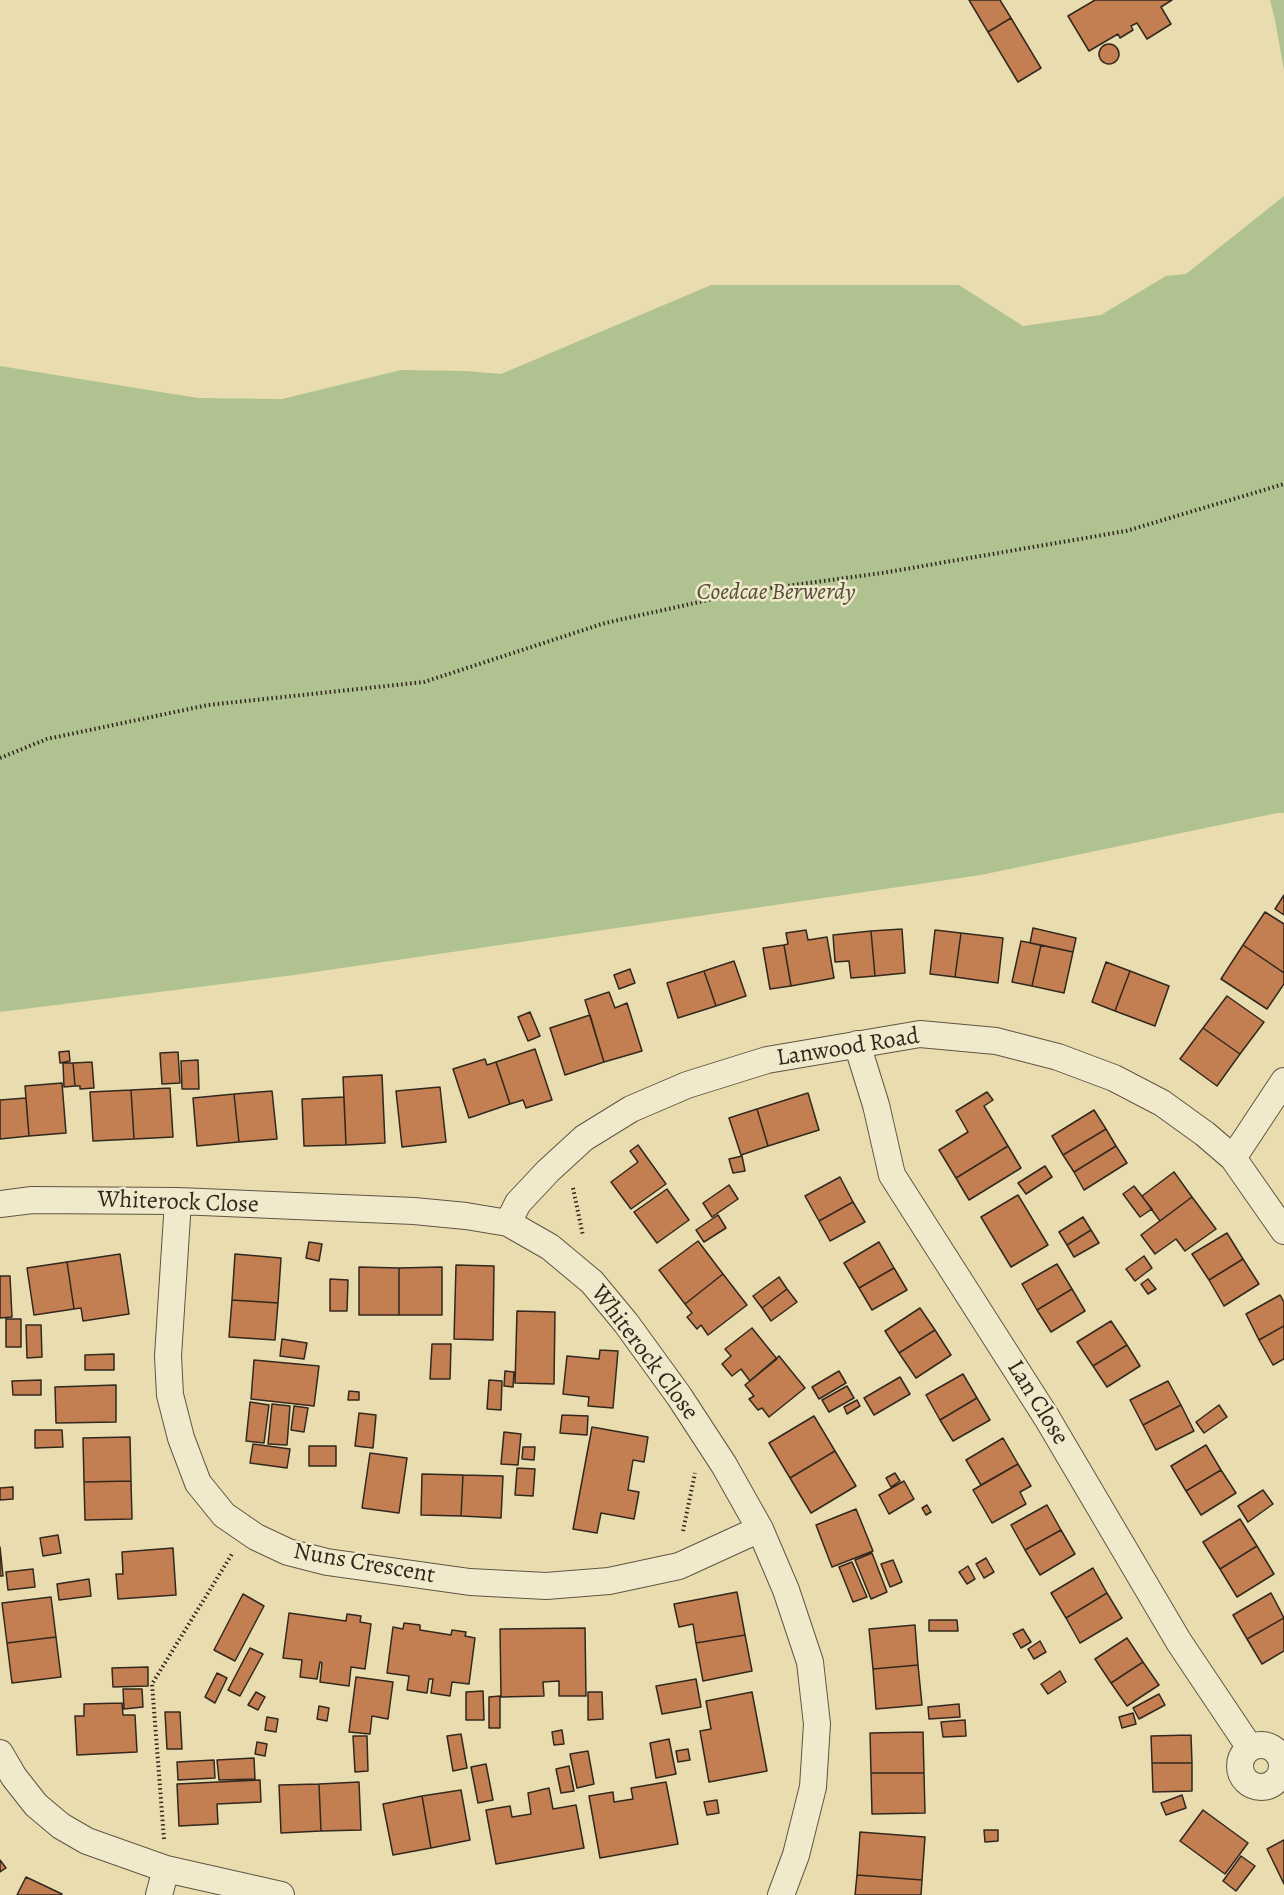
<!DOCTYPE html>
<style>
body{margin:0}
canvas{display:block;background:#e9ddaf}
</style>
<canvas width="1284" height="1895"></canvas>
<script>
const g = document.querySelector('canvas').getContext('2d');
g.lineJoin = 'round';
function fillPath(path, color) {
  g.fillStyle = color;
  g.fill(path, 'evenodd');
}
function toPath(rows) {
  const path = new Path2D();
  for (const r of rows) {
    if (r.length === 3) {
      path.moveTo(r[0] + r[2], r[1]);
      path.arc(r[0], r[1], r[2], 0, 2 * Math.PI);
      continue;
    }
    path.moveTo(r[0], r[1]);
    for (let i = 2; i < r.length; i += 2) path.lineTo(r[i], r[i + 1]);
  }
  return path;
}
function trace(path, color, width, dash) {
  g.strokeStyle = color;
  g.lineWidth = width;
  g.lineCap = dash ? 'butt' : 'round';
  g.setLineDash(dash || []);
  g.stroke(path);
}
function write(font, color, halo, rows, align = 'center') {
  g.font = font + ' Alegreya,serif';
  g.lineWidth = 5;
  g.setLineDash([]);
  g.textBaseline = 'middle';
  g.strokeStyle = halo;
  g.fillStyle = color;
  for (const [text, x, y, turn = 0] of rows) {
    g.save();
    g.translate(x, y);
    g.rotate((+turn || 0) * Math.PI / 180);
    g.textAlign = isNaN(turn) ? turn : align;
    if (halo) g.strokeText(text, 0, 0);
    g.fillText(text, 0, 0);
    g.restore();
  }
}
const green = toPath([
 [1270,0,1284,0,1284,70,1275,20],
 [1284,196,1284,813,1277,813,981,875,294,975,0,1012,0,366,198,398,282,399,401,370,467,371,501,374,711,285,959,285,1023,326,1101,315,1166,276,1186,274]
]);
const building = toPath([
 [969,0,1000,0,1011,18,988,32,969,0],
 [1095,0,1172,0,1161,7,1171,24,1147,39,1137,23,1131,26,1133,30,1120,38,1118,34,1089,51,1068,16,1095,0],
 [1011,18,1041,68,1018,82,988,32,1011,18],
 [1109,54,10],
 [1284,895,1284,915,1275,909,1284,895],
 [1265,912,1284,924,1284,973,1243,945,1265,912],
 [1033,928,1076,938,1073,952,1030,943,1033,928],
 [902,929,905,973,875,976,871,931,902,929],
 [806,930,808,940,827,937,834,978,791,986,784,945,788,944,786,933,806,930],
 [935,930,961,933,955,977,930,974,935,930],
 [871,931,875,976,851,978,849,961,835,962,833,935,871,931],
 [961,933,1003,938,998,983,955,977,961,933],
 [1021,941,1041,945,1032,986,1012,982,1021,941],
 [784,945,791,986,770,989,763,948,784,945],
 [1041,945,1073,952,1064,993,1032,986,1041,945],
 [1243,945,1284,973,1284,984,1267,1009,1221,979,1243,945],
 [734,961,746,996,716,1006,704,971,734,961],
 [1106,962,1130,971,1115,1011,1092,1002,1106,962],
 [630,969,635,983,619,989,614,975,630,969],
 [704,971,716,1006,678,1018,667,983,704,971],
 [1130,971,1169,986,1155,1026,1115,1011,1130,971],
 [609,992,615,1008,627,1003,642,1051,604,1062,585,1000,609,992],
 [1227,996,1264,1022,1240,1054,1203,1028,1227,996],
 [530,1012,540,1036,528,1041,518,1017,530,1012],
 [590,1015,604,1062,565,1075,550,1028,590,1015],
 [1203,1028,1240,1054,1217,1086,1180,1059,1203,1028],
 [535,1049,552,1100,526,1108,523,1100,510,1104,496,1062,535,1049],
 [69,1051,70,1061,60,1063,59,1052,69,1051],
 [178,1052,180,1083,162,1084,160,1053,178,1052],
 [485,1059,487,1065,496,1062,510,1104,469,1118,453,1069,485,1059],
 [198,1060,199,1089,182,1089,181,1061,198,1060],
 [92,1062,94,1088,80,1089,80,1086,75,1086,73,1063,92,1062],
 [63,1063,73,1063,75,1086,64,1087,63,1063],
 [382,1075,385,1143,346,1145,343,1077,382,1075],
 [62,1083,66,1133,29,1136,25,1086,62,1083],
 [440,1087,446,1142,402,1147,396,1091,440,1087],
 [170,1088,173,1137,134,1139,131,1090,170,1088],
 [131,1090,134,1139,93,1141,90,1092,131,1090],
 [272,1091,277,1139,239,1142,234,1094,272,1091],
 [987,1092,993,1100,984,1106,1008,1146,956,1178,939,1150,968,1132,956,1111,987,1092],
 [808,1093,819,1130,768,1146,757,1109,808,1093],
 [234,1094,239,1142,197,1146,193,1098,234,1094],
 [344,1097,346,1145,304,1146,302,1099,344,1097],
 [26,1098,29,1136,0,1139,0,1100,26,1098],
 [757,1109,768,1146,741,1155,729,1118,757,1109],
 [1094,1110,1106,1129,1063,1155,1052,1136,1094,1110],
 [1106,1129,1116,1146,1074,1172,1063,1155,1106,1129],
 [638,1145,666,1184,631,1209,611,1182,638,1162,630,1151,638,1145],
 [1008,1146,1021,1168,969,1200,956,1178,1008,1146],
 [1116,1146,1127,1163,1084,1190,1074,1172,1116,1146],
 [742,1156,745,1171,733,1173,729,1159,742,1156],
 [1045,1166,1052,1177,1026,1194,1018,1183,1045,1166],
 [1174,1172,1192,1197,1160,1221,1142,1196,1174,1172],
 [840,1177,853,1202,819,1221,805,1196,840,1177],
 [729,1185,738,1199,712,1217,703,1203,729,1185],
 [1134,1186,1152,1209,1140,1217,1123,1194,1134,1186],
 [667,1189,689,1220,657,1243,634,1212,667,1189],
 [1018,1195,1048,1245,1011,1267,981,1217,1018,1195],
 [1192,1197,1216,1229,1185,1251,1176,1239,1155,1254,1141,1235,1192,1197],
 [853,1202,865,1222,830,1241,819,1221,853,1202],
 [718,1215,726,1228,704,1242,696,1230,718,1215],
 [1083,1217,1091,1230,1067,1245,1059,1232,1083,1217],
 [1091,1230,1099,1243,1074,1257,1067,1245,1091,1230],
 [1227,1233,1243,1259,1209,1280,1192,1254,1227,1233],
 [698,1241,723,1274,685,1304,659,1270,698,1241],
 [309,1242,322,1244,319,1261,306,1258,309,1242],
 [879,1242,894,1268,859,1288,844,1263,879,1242],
 [120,1254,129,1314,83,1321,81,1308,74,1309,67,1262,120,1254],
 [235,1254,281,1258,278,1303,232,1300,235,1254],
 [1144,1256,1152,1268,1135,1281,1126,1269,1144,1256],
 [1243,1259,1259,1284,1224,1306,1209,1280,1243,1259],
 [67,1262,74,1309,34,1315,27,1268,67,1262],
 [1057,1264,1072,1289,1037,1310,1022,1284,1057,1264],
 [456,1265,494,1266,493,1340,454,1339,456,1265],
 [359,1267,399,1268,399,1315,359,1315,359,1267],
 [442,1267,442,1315,399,1315,399,1268,442,1267],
 [894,1268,907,1290,872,1310,859,1288,894,1268],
 [723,1274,747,1305,708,1335,701,1325,697,1329,687,1317,692,1313,685,1304,723,1274],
 [0,1276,10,1276,12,1317,0,1318,0,1276],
 [779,1277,787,1289,762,1308,753,1296,779,1277],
 [330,1279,348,1280,347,1311,330,1311,330,1279],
 [1148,1279,1156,1289,1148,1294,1141,1284,1148,1279],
 [787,1289,797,1302,771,1321,762,1308,787,1289],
 [1072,1289,1085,1311,1051,1332,1037,1310,1072,1289],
 [1280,1295,1284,1302,1284,1326,1259,1340,1246,1314,1280,1295],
 [232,1300,278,1303,275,1340,229,1337,232,1300],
 [920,1308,935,1330,899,1353,885,1331,920,1308],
 [517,1311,555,1312,554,1384,515,1383,517,1311],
 [6,1319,21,1319,21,1347,6,1347,6,1319],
 [1111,1321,1127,1345,1093,1366,1077,1342,1111,1321],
 [26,1325,41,1325,42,1357,27,1358,26,1325],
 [1284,1326,1284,1359,1273,1365,1259,1340,1284,1326],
 [752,1328,777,1359,750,1381,741,1369,732,1376,722,1364,731,1356,725,1349,752,1328],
 [935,1330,951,1355,916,1378,899,1353,935,1330],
 [282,1339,307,1343,304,1359,280,1356,282,1339],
 [432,1344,451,1344,450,1379,430,1379,432,1344],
 [1127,1345,1140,1366,1107,1387,1093,1366,1127,1345],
 [600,1350,618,1351,613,1408,588,1406,589,1397,563,1394,567,1356,599,1359,600,1350],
 [114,1354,114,1370,85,1370,85,1355,114,1354],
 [779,1356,805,1388,769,1417,762,1408,758,1410,749,1399,754,1396,745,1385,779,1356],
 [254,1360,319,1366,314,1406,251,1399,254,1360],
 [505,1371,514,1372,513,1387,504,1386,505,1371],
 [839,1371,846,1383,819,1399,812,1387,839,1371],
 [963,1374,977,1398,940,1420,926,1395,963,1374],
 [900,1377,910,1394,874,1415,864,1398,900,1377],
 [41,1380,41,1395,13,1395,12,1381,41,1380],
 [489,1380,502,1381,501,1410,487,1409,489,1380],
 [1168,1381,1181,1405,1143,1425,1130,1400,1168,1381],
 [116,1385,116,1422,56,1423,55,1387,116,1385],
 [847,1386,854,1398,829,1412,822,1400,847,1386],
 [349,1391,359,1392,359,1400,348,1400,349,1391],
 [977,1398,990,1420,953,1441,940,1420,977,1398],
 [857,1400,860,1406,847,1414,844,1407,857,1400],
 [250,1402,269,1405,264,1443,246,1441,250,1402],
 [272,1404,290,1406,287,1445,268,1444,272,1404],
 [1181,1405,1194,1431,1156,1450,1143,1425,1181,1405],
 [1219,1405,1227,1417,1204,1433,1196,1422,1219,1405],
 [294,1406,308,1408,304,1432,291,1430,294,1406],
 [359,1413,376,1415,373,1448,355,1446,359,1413],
 [562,1415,588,1416,587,1435,560,1433,562,1415],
 [814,1416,835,1451,790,1478,769,1443,814,1416],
 [592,1427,648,1437,644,1462,633,1460,628,1490,639,1492,634,1519,601,1513,597,1533,573,1529,592,1427],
 [35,1430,62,1430,63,1447,35,1448,35,1430],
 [504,1432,521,1434,518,1465,501,1464,504,1432],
 [130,1437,131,1481,84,1482,83,1438,130,1437],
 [1003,1438,1018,1464,981,1485,966,1460,1003,1438],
 [253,1444,290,1449,287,1468,250,1463,253,1444],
 [1206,1445,1221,1470,1186,1491,1171,1466,1206,1445],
 [309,1446,336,1446,336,1466,309,1466,309,1446],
 [523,1447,535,1447,534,1460,522,1459,523,1447],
 [835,1451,856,1486,811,1513,790,1478,835,1451],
 [370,1453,407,1458,399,1513,362,1508,370,1453],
 [1018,1464,1031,1486,1020,1492,1026,1504,992,1523,973,1490,1018,1464],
 [517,1468,535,1469,533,1496,515,1495,517,1468],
 [1221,1470,1236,1493,1201,1515,1186,1491,1221,1470],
 [895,1473,900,1481,891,1487,886,1478,895,1473],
 [422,1474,463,1475,461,1516,421,1515,422,1474],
 [463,1475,503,1476,501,1518,461,1516,463,1475],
 [131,1481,132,1519,85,1520,84,1482,131,1481],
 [904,1481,914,1499,889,1514,879,1495,904,1481],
 [13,1487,13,1499,0,1500,0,1488,13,1487],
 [1263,1490,1273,1504,1248,1522,1238,1506,1263,1490],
 [927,1505,931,1512,926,1515,922,1508,927,1505],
 [1047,1505,1061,1530,1025,1550,1011,1525,1047,1505],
 [856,1509,873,1551,832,1567,816,1525,856,1509],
 [1240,1519,1257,1546,1220,1569,1203,1542,1240,1519],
 [1061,1530,1075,1554,1040,1575,1025,1550,1061,1530],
 [58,1535,61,1553,43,1556,40,1538,58,1535],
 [1257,1546,1274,1574,1237,1597,1220,1569,1257,1546],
 [0,1547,3,1576,0,1576,0,1547],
 [173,1548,176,1595,118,1599,116,1574,123,1574,122,1552,173,1548],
 [872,1553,887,1592,871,1599,855,1560,872,1553],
 [986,1558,994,1572,984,1578,976,1564,986,1558],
 [893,1560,902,1582,890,1587,881,1564,893,1560],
 [852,1562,867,1597,853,1602,839,1567,852,1562],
 [968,1566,975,1579,967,1584,959,1572,968,1566],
 [1093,1568,1107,1593,1066,1618,1051,1593,1093,1568],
 [33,1569,35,1587,8,1590,6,1572,33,1569],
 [89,1579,91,1596,59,1600,57,1584,89,1579],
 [737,1592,745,1635,696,1643,693,1624,679,1627,674,1604,737,1592],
 [1107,1593,1122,1618,1080,1643,1066,1618,1107,1593],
 [1271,1593,1284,1618,1247,1639,1233,1615,1271,1593],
 [243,1594,264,1606,235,1661,214,1650,243,1594],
 [51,1597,56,1637,7,1643,2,1603,51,1597],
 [289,1613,346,1621,347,1614,361,1616,360,1622,371,1624,365,1669,351,1667,349,1686,320,1682,322,1663,320,1662,317,1679,300,1677,302,1660,283,1658,289,1613],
 [1284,1618,1284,1651,1262,1664,1247,1639,1284,1618],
 [929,1620,957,1620,958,1631,929,1631,929,1620],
 [404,1623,420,1625,420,1630,451,1635,452,1630,466,1632,465,1636,475,1638,469,1684,452,1682,450,1696,431,1693,433,1679,429,1679,427,1693,407,1690,409,1676,387,1673,393,1627,403,1629,404,1623],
 [915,1625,918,1665,873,1669,869,1629,915,1625],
 [585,1628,586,1696,559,1696,559,1681,543,1682,544,1696,501,1697,500,1629,585,1628],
 [1023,1629,1031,1642,1021,1648,1013,1634,1023,1629],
 [745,1635,752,1671,703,1681,696,1643,745,1635],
 [56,1637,61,1677,12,1683,7,1643,56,1637],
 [1127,1638,1143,1662,1111,1683,1095,1659,1127,1638],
 [1040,1641,1046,1652,1034,1659,1028,1649,1040,1641],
 [250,1648,263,1654,240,1696,228,1690,250,1648],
 [1143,1662,1159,1685,1127,1706,1111,1683,1143,1662],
 [918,1665,922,1705,876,1709,873,1669,918,1665],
 [148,1667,148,1686,113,1687,112,1668,148,1667],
 [1060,1671,1066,1682,1048,1694,1041,1684,1060,1671],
 [217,1673,227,1678,215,1703,205,1697,217,1673],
 [356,1677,393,1682,388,1719,372,1716,370,1734,349,1732,356,1677],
 [696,1679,701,1707,662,1714,656,1686,696,1679],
 [123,1689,142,1689,143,1707,124,1709,123,1689],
 [483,1691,484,1720,466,1720,466,1692,483,1691],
 [256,1692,265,1697,258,1710,248,1705,256,1692],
 [588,1692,602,1692,603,1719,588,1720,588,1692],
 [752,1692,767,1771,709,1782,700,1731,711,1729,706,1701,752,1692],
 [1159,1694,1165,1705,1139,1719,1133,1708,1159,1694],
 [500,1696,500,1728,489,1728,489,1697,500,1696],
 [122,1703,123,1715,135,1715,137,1752,77,1755,75,1716,84,1716,84,1704,122,1703],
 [959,1704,960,1717,929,1719,928,1707,959,1704],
 [319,1706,329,1708,327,1721,317,1719,319,1706],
 [165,1712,180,1712,182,1749,167,1749,165,1712],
 [1133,1713,1136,1724,1122,1728,1119,1717,1133,1713],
 [267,1717,278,1719,276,1732,265,1730,267,1717],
 [965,1720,966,1736,943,1737,941,1722,965,1720],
 [562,1730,564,1744,554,1745,552,1732,562,1730],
 [923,1732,924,1773,871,1773,870,1733,923,1732],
 [461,1734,467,1768,453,1771,447,1736,461,1734],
 [1191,1735,1192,1763,1152,1763,1151,1736,1191,1735],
 [353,1736,367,1736,368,1771,355,1772,353,1736],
 [669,1739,676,1774,656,1778,650,1743,669,1739],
 [257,1742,267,1744,265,1756,255,1754,257,1742],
 [688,1749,690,1760,678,1762,676,1751,688,1749],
 [588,1751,594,1784,577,1788,570,1754,588,1751],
 [254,1758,255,1779,219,1780,217,1760,254,1758],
 [214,1760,215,1778,178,1780,177,1762,214,1760],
 [1152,1763,1192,1763,1192,1791,1153,1792,1152,1763],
 [486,1764,493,1800,478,1803,471,1767,486,1764],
 [569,1766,574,1791,561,1793,556,1769,569,1766],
 [871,1773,924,1773,925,1813,872,1814,871,1773],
 [260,1780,261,1802,217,1804,218,1824,179,1826,177,1784,260,1780],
 [359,1782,361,1830,321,1831,319,1784,359,1782],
 [666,1782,678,1844,600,1858,589,1796,613,1792,614,1802,633,1799,631,1788,666,1782],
 [319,1784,321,1831,281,1833,279,1785,319,1784],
 [549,1788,553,1809,576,1805,584,1848,496,1864,486,1810,510,1806,512,1817,531,1814,528,1793,549,1788],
 [461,1790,470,1840,431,1848,422,1796,461,1790],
 [1182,1795,1186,1808,1166,1815,1161,1803,1182,1795],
 [422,1796,431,1848,393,1855,383,1804,422,1796],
 [717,1800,719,1813,707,1815,704,1802,717,1800],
 [1203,1810,1248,1843,1225,1874,1180,1841,1203,1810],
 [984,1830,998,1830,998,1841,985,1842,984,1830],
 [860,1832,925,1837,922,1880,857,1875,860,1832],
 [1284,1840,1284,1884,1267,1849,1284,1840],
 [1241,1856,1255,1866,1236,1891,1223,1881,1241,1856],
 [0,1860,6,1868,0,1872,0,1860],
 [857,1875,922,1880,921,1895,855,1895,857,1875],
 [26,1877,62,1894,61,1895,17,1895,26,1877]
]);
const path = toPath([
 [0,758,47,739,208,705,424,682,605,623,749,591,882,573,1126,531,1284,484],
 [573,1188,583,1236],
 [683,1531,695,1473],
 [1280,1757,1284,1756],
 [164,1839,152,1684,232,1554]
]);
const street = toPath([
 [857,1044,876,1105,892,1175,1047,1418,1179,1642,1250,1748],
 [1233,1158,1284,1081],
 [178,1201,168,1356,170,1395,181,1438,198,1483,224,1515,256,1537,288,1552,327,1562,470,1582,546,1586,609,1581,679,1566,760,1529],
 [0,1204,32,1200,178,1201,414,1211,466,1216,508,1223,550,1247,592,1282,626,1323,679,1396,724,1465,760,1529,786,1590,810,1662,817,1724,813,1787,796,1855,781,1895],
 [508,1223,518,1203,548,1171,584,1138,631,1109,687,1085,767,1060,920,1034,996,1041,1058,1057,1114,1078,1162,1103,1205,1134,1233,1158,1284,1231],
 [1261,1766,21],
 [0,1753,14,1777,36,1805,61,1826,87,1841,166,1869,281,1895],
 [159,1895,166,1869]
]);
const parkNames = [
 ["Coedcae Berwerdy",776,593]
];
const streetNames = [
 ["Lanwood Road",848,1048,-9],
 ["Whiterock Close",178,1203,2],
 ["Whiterock Close",644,1353,53],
 ["Lan Close",1037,1403,58],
 ["Nuns Crescent",364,1564,10]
];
fillPath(green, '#b0c290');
fillPath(building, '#c37f51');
trace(building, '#32281e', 1.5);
trace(street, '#605542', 28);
trace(path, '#32281e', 4, [1.5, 3]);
trace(street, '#f1e9cb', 26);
write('italic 24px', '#524e3a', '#f1e9cb', parkNames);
write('24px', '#32281e', '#f1e9cb', streetNames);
</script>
